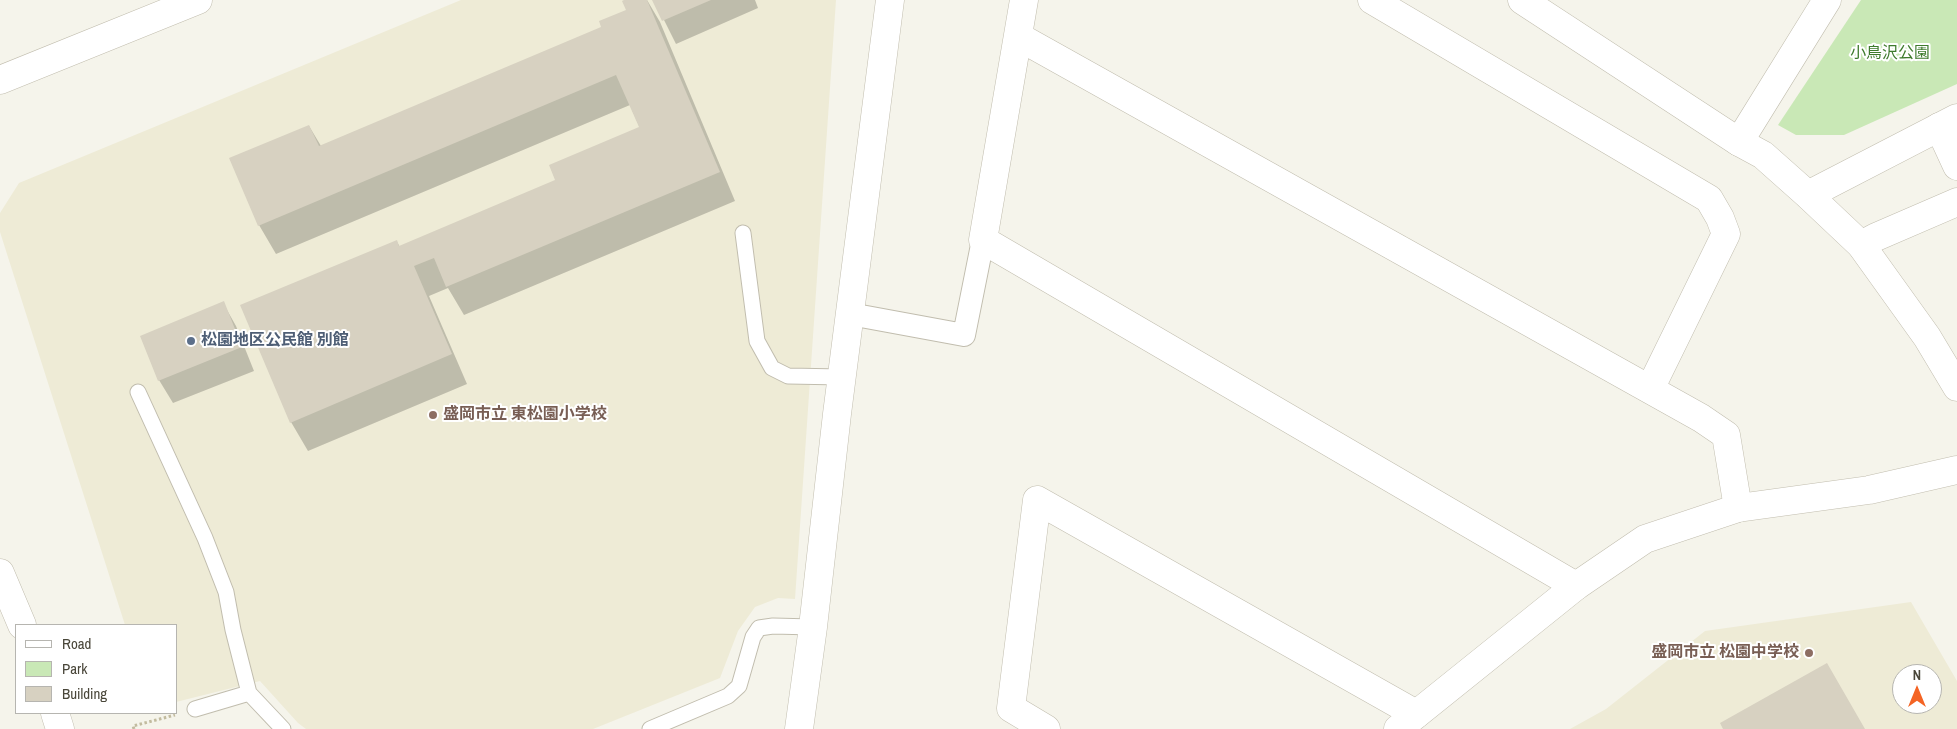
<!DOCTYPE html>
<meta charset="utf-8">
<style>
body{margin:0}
#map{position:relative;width:1957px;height:729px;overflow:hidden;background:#f5f4eb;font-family:"Archivo Narrow",sans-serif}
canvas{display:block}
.legend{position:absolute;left:15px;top:624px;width:162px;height:90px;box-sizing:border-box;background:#fff;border:1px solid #b6b5b0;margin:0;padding:6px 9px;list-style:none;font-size:15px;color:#494639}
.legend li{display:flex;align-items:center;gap:10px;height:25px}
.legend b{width:25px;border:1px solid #b6b5b0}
.north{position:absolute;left:1892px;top:664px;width:50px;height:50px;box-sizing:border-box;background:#fff;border:1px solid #b6b5b0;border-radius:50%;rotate:0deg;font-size:14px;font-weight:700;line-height:20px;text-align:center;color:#494639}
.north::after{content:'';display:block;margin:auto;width:18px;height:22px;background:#f46424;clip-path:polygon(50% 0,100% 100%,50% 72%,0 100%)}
</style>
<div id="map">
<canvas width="1957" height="729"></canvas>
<ul class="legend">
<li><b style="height:6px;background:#fff"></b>Road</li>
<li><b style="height:14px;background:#c9e8b6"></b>Park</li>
<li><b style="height:14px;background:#d7d1c1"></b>Building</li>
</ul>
<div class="north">N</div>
</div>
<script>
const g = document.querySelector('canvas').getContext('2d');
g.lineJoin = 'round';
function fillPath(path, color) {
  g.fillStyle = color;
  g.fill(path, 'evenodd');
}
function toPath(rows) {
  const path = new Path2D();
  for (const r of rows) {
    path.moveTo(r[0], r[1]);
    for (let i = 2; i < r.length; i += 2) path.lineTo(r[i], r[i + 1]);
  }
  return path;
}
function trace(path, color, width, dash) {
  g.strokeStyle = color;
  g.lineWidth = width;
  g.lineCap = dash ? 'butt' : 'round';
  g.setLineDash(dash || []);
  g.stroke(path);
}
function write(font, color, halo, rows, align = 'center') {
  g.font = font + ' "Archivo Narrow","Noto Sans JP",sans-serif';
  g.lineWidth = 4;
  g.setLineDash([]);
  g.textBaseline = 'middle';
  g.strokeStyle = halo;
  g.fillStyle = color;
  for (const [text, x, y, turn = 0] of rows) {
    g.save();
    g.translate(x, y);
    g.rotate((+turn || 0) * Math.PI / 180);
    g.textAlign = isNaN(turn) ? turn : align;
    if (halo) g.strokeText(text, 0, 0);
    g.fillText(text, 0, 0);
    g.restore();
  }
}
const education = toPath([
 [461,0,836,0,795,599,778,598,755,607,738,631,720,678,593,729,306,729,298,723,260,681,176,702,176,625,125,625,0,232,0,213,19,183],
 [1911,602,1957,681,1957,729,1570,729,1606,709,1705,631],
 [1902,674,1932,674,1932,704,1902,704]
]);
const green = toPath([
 [1861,0,1957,0,1957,84,1844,135,1796,135,1778,125]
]);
const shadow = toPath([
 [628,0,647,0,660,22,735,201,464,315,448,288,429,296,467,384,308,451,291,422,397,242,400,247,557,181,640,128,630,105,276,254,259,225,309,126,321,146,602,28,627,11],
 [654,0,755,0,758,8,676,44],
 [223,303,236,326,254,371,173,403,159,380]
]);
const building = toPath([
 [624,0,647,0,720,172,446,287,434,258,414,266,452,354,290,423,240,305,397,240,399,246,555,180,549,165,639,127,616,75,258,226,229,158,309,125,319,146,601,27,599,21,626,10,622,1],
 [652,0,711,0,662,21],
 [224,301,242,347,158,381,140,336],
 [1827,663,1865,729,1723,729,1720,723]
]);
const path = toPath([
 [134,729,133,726,175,715]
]);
const service = toPath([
 [743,233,757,341,772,368,788,376,842,377],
 [138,392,205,538,226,592,233,630,249,693,283,729],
 [195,709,249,693],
 [650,729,728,696,739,686,753,637,759,628,773,626,813,627]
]);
const pedestrian = toPath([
 [850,314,964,335,983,240]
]);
const minor = toPath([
 [1024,0,983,240,1576,586],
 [1372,0,1709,199,1720,218,1726,234,1650,389],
 [1019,37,1701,418,1726,435,1738,508],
 [1939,127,1957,166],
 [1739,142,1827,0],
 [1861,245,1876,237,1957,202],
 [1046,729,1011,708,1037,500,1416,714]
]);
const tertiary = toPath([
 [1522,0,1739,142,1763,155,1808,195,1861,245,1927,337,1957,387],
 [0,80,198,0],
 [1808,195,1957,118],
 [0,573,22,625],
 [55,713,60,729],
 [799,729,813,627,837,414,890,0],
 [1398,729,1576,586,1645,539,1738,508,1869,490,1957,470]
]);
const markers = [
 [191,341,5,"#5c6f8a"],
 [433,415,5,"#8d6e63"],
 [1809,653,5,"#8d6e63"]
];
const parkNames = [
 ["小鳥沢公園",1890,54]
];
const serviceNames = [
 ["松園地区公民館 別館",201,341]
];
const educationNames = [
 ["盛岡市立 東松園小学校",443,415],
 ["盛岡市立 松園中学校",1799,653,"right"]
];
fillPath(education, '#eeebd6');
fillPath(green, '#c9e8b6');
fillPath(shadow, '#0003');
fillPath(building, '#d7d1c1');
trace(service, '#c1bdae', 17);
trace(pedestrian, '#c1bdae', 24);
trace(minor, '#c1bdae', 29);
trace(tertiary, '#c1bdae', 29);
trace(path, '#c2bb9f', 3, [2.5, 2.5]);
trace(service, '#fff', 15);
trace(pedestrian, '#fff', 22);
trace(minor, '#fff', 28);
trace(tertiary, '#fff', 28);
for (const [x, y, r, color] of markers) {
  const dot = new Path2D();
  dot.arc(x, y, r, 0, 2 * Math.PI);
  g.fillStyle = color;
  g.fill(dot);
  trace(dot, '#fff', 2);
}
write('16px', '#3e7b2d', '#fff', parkNames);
write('bold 16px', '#4e5e75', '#fff', serviceNames, 'left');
write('bold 16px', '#785e54', '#fff', educationNames, 'left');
</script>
